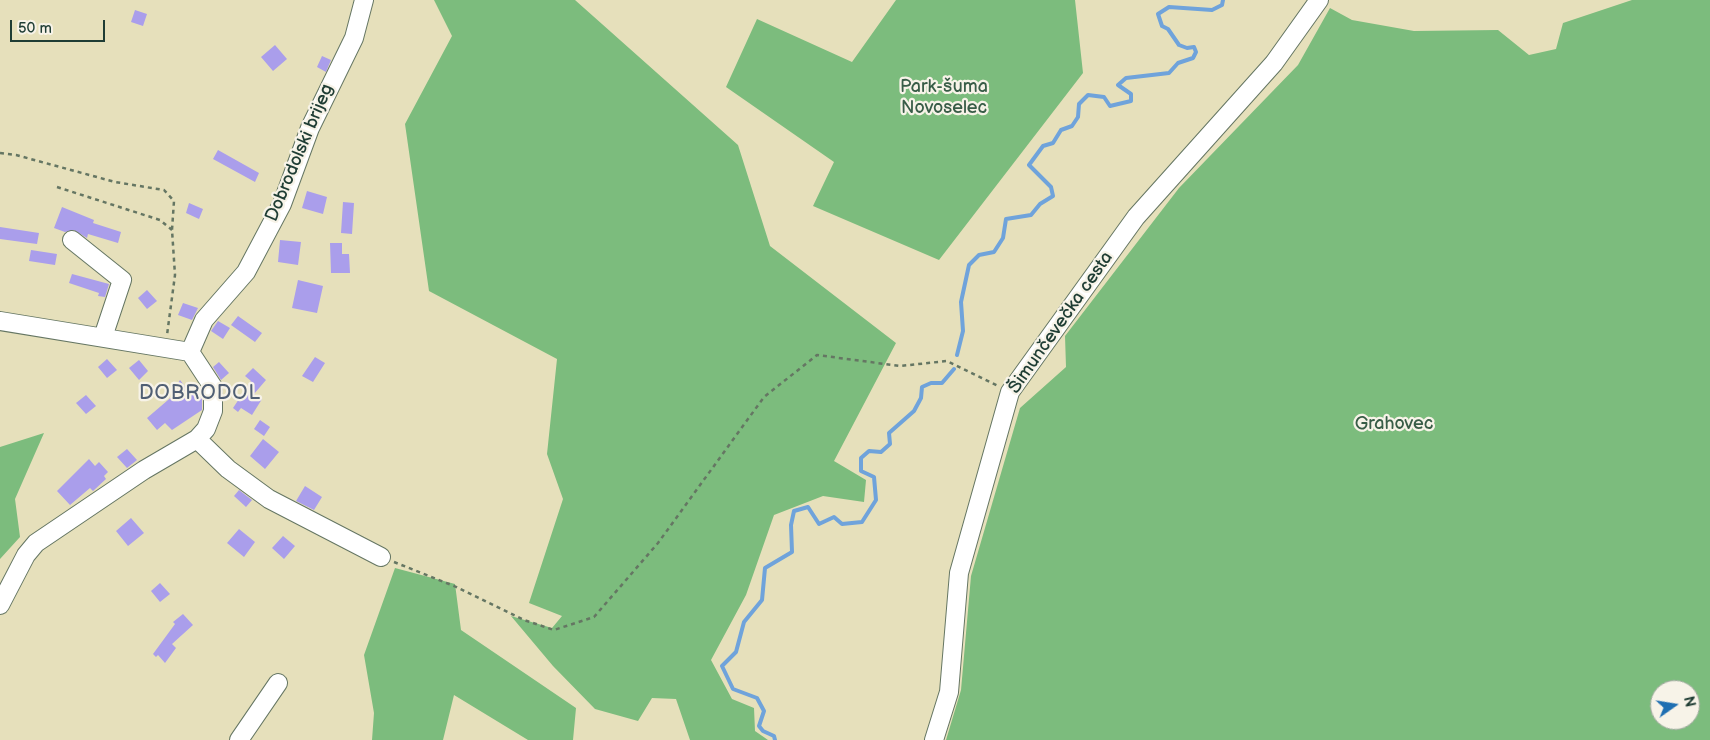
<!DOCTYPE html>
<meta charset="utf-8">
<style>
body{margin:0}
#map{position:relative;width:1710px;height:740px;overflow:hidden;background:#e6e0bb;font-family:"Balsamiq Sans",sans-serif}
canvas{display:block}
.north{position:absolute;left:1650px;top:680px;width:50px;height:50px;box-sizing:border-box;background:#f7f3e8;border:1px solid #a1aaa0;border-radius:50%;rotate:77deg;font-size:14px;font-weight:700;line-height:20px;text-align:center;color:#1f3d34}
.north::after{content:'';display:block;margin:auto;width:18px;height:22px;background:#1f6fb2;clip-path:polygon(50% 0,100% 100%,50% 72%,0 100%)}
.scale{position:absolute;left:10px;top:20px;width:95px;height:22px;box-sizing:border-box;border:2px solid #1f3d34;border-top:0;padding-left:6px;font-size:15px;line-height:18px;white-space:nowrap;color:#1f3d34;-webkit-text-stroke:4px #f7f3e8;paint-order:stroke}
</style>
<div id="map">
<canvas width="1710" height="740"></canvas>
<div class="north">N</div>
<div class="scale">50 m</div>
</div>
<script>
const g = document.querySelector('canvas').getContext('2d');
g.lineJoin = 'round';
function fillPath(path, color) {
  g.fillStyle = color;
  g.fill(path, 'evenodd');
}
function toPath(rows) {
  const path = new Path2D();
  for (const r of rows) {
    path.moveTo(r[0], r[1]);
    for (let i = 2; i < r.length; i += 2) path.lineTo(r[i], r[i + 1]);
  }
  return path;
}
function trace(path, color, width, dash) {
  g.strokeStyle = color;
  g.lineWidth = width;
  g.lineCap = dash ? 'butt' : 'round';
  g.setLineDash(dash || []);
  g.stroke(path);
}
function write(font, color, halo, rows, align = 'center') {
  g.font = font + ' "Balsamiq Sans",sans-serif';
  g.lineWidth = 4.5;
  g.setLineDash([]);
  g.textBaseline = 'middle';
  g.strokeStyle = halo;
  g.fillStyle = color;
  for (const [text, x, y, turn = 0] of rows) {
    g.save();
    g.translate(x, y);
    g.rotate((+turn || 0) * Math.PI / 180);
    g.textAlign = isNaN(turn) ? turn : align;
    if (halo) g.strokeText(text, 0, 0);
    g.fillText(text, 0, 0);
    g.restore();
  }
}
const forest = toPath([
 [434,0,575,0,738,145,770,246,896,343,834,461,866,480,864,502,823,496,774,515,746,595,711,660,732,699,754,708,755,731,768,740,690,740,676,699,652,698,638,721,595,709,553,666,511,616,552,628,562,616,529,603,563,499,547,454,557,359,429,291,405,124,452,36],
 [896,0,1075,0,1083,73,939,260,813,206,834,162,726,87,757,19,852,62],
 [1632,0,1710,0,1710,740,946,740,961,690,971,576,1020,408,1066,367,1065,336,1179,188,1298,65,1330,8,1352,20,1414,31,1498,30,1529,55,1556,49,1563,23],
 [1660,690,1690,690,1690,720,1660,720],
 [44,433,15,499,20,537,0,559,0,447],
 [395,568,455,584,461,630,576,708,573,740,528,740,454,695,443,740,372,740,374,713,364,655]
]);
const stream = toPath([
 [957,355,963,331,961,302,969,265,979,255,994,252,1003,238,1006,219,1031,215,1040,204,1053,196,1051,187,1029,165,1043,146,1053,143,1061,130,1072,126,1078,117,1079,104,1088,95,1104,97,1110,106,1131,101,1131,94,1118,85,1126,78,1169,73,1178,63,1193,58,1196,52,1194,47,1187,48,1179,45,1168,29,1162,26,1158,14,1169,7,1212,10,1222,5,1223,0],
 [775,740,774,736,763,731,759,726,764,711,757,698,733,689,722,666,736,652,744,622,762,600,765,568,792,552,791,525,794,511,808,507,819,524,834,517,842,524,862,522,876,500,874,477,861,471,861,458,869,451,881,452,890,444,889,433,914,411,921,398,922,387,931,383,942,383,954,369]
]);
const building = toPath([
 [135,10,147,14,143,26,131,22],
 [275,45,287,59,273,71,261,57],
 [322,56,331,60,326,72,317,67],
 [218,150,259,173,255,182,213,159],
 [307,191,327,197,323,214,302,208],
 [343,202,354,203,352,234,341,233],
 [189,203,203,209,199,219,186,213],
 [62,207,94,220,93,223,121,232,118,243,88,234,87,238,74,230,65,232,54,228],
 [0,227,39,233,37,244,0,239],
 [280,240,301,242,298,265,278,262],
 [330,243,342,243,342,254,349,254,350,273,331,273],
 [31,250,57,254,55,265,29,261],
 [72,274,109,284,105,297,98,296,99,293,69,283],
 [298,280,323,286,317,313,292,308],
 [147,290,157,301,147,309,138,298],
 [183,303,198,308,192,320,178,315],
 [238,316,262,333,255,342,231,325],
 [218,321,230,328,223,339,211,331],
 [315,357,325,363,313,382,302,376],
 [107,359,117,370,107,378,98,367],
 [139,360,148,371,139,380,129,368],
 [219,362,229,373,221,380,213,367],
 [253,368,266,380,254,394,262,399,252,415,241,408,238,412,233,408,251,381,245,376],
 [180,380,190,393,195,389,202,399,202,410,172,430,165,423,157,430,147,418,175,394,173,391],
 [86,395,96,406,86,414,76,403],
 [260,420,270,427,264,436,254,429],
 [263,439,279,452,265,469,250,456],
 [127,449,137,460,127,468,117,457],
 [89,459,95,466,99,462,108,472,104,476,106,479,93,491,90,488,70,505,57,491],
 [305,486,322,497,314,510,296,501],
 [239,490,252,500,246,507,234,496],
 [131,518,144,533,128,546,116,531],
 [239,529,255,542,244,557,227,543],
 [283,536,295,546,284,559,272,548],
 [160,583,170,594,160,602,151,591],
 [183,614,193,625,172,644,176,648,165,663,158,655,156,657,153,654,175,624,173,622]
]);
const path = toPath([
 [0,153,16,155,115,182,164,190,174,201,172,230,175,275,167,335],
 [57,187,160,220,172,230],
 [394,562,454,586,524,620,554,630,594,617,658,543,764,397,817,355,900,366,947,361,998,386]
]);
const minor = toPath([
 [72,240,122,280,103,337],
 [0,321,190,352],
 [190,352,204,320,246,272,282,204,310,128,354,38,364,0],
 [197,439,228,469,269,499,381,557],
 [0,605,26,555,36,543,144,470,197,439,206,429,213,411,213,387,190,352],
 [239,740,278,683],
 [934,740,949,692,959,573,1010,392,1136,217,1274,63,1319,0]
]);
const parkNames = [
 ["Park-šuma",944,87],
 ["Novoselec",944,108],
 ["Grahovec",1394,424]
];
const streetNames = [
 ["Dobrodolski brijeg",300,153,-67],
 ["Šimunčevečka cesta",1061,323,-55]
];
const quarterNames = [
 ["DOBRODOL",200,394]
];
fillPath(forest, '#7cbc7d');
trace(stream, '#6fa3db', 4);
fillPath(building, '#aa9eeb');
trace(minor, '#657663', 20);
trace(path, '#657663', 2.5, [4, 4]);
trace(minor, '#fff', 18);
write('18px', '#385d47', '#f7f3e8', parkNames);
write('18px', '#1f3d34', '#f7f3e8', streetNames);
g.letterSpacing = '1px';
write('20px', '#505f74', '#f7f3e8', quarterNames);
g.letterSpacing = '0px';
</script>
